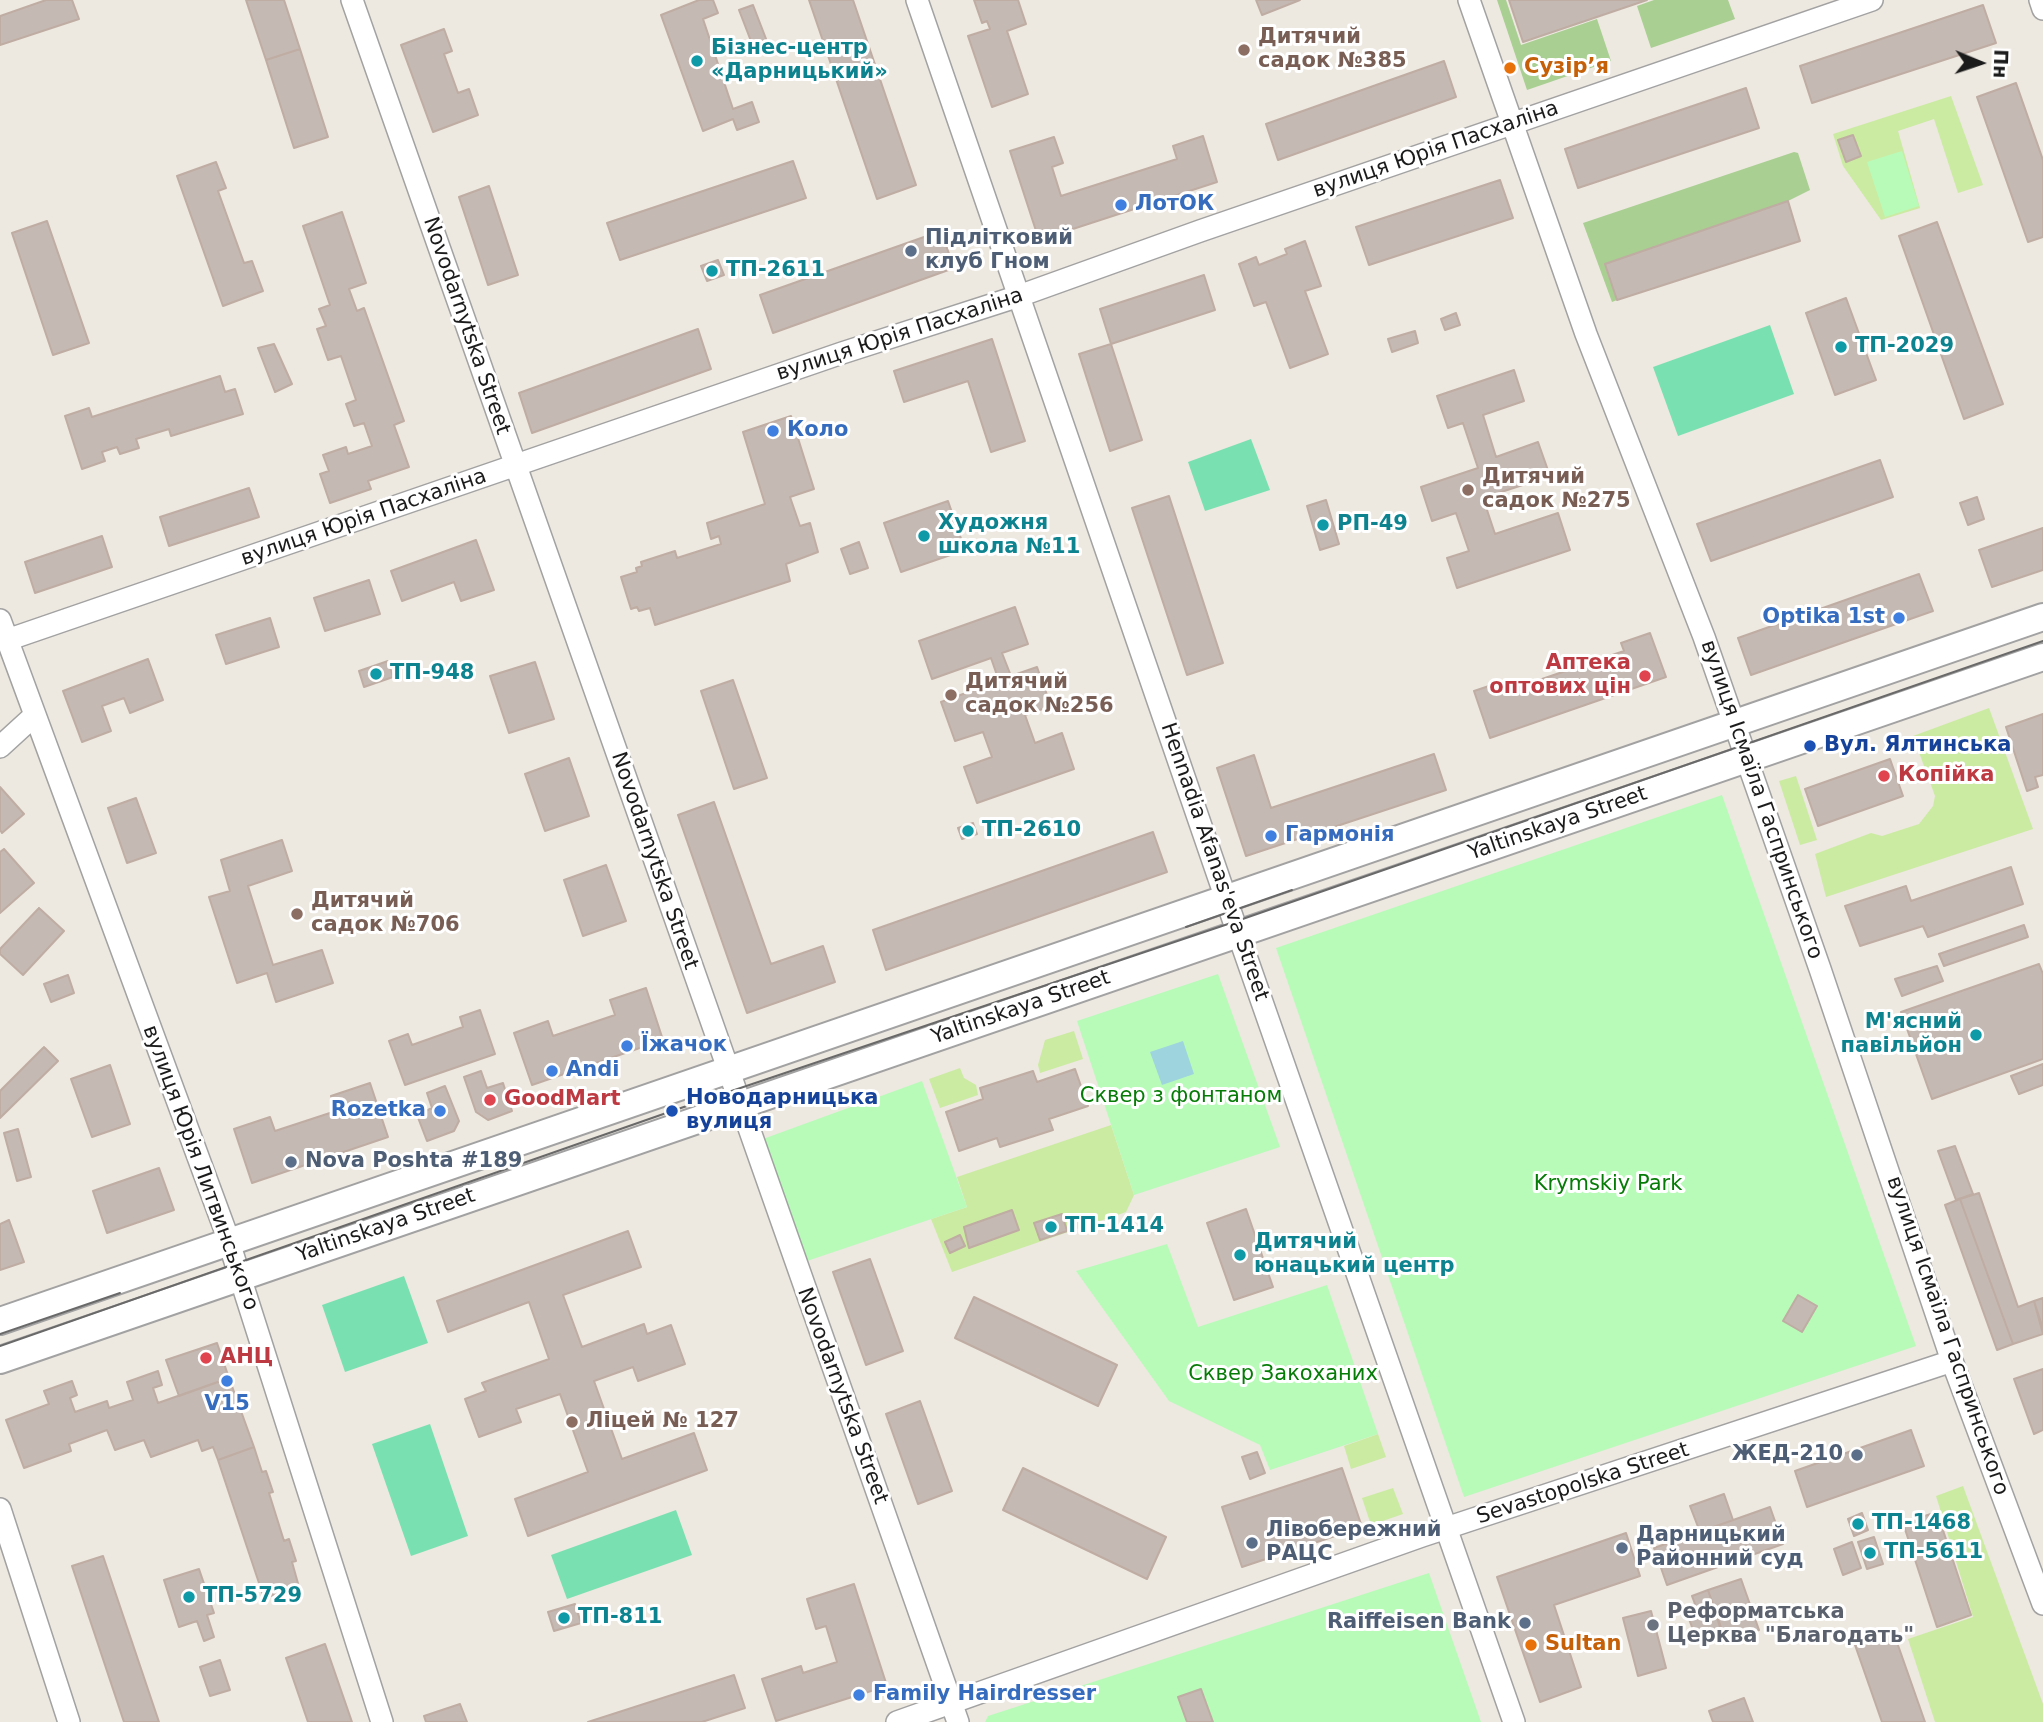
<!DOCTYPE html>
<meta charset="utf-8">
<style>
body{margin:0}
#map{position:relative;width:2043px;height:1722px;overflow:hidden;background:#ede8e0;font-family:"DejaVu Sans",sans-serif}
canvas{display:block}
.north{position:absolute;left:1945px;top:28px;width:70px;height:70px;-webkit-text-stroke:5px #fff;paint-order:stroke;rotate:92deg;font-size:19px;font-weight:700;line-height:28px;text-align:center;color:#1b1b1b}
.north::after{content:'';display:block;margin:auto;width:24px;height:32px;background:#1b1b1b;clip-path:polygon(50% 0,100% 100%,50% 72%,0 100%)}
</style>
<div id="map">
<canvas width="2043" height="1722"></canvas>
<div class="north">Пн</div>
</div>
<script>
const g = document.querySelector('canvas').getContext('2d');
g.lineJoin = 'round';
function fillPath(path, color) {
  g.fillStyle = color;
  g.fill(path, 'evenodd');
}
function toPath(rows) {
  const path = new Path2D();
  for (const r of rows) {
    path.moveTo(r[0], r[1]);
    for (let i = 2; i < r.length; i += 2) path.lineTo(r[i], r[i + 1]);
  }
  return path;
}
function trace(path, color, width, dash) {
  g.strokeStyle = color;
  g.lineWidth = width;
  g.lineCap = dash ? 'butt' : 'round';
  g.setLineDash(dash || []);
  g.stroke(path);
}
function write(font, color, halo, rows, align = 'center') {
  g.font = font + ' "DejaVu Sans",sans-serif';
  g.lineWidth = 6;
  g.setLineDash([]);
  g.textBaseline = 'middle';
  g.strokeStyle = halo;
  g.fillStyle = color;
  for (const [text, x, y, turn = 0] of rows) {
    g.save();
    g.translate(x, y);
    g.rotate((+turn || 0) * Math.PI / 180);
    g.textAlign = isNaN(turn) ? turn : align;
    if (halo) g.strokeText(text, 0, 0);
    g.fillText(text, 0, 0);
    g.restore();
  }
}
const grass = toPath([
 [1951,96,1983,185,1958,193,1934,119,1898,131,1920,208,1881,220,1843,166,1833,134],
 [1989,708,2033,829,1826,897,1815,854,1871,833,1882,836,1919,824,1933,806,1935,796,1913,736],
 [1796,776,1817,840,1800,845,1779,781],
 [1074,1031,1083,1059,1040,1073,1038,1065,1045,1040],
 [960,1068,964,1078,976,1085,978,1095,940,1108,929,1079],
 [1111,1125,1134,1195,1126,1212,952,1272,931,1219,967,1207,957,1177],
 [1378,1434,1386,1457,1351,1469,1344,1446],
 [1963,1486,2043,1704,2043,1722,1935,1722,1908,1639,1973,1617,1936,1496],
 [1393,1488,1403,1514,1371,1525,1362,1498]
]);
const forest = toPath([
 [1497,0,1506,0,1521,45,1597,19,1611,61,1527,90],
 [1654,0,1728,0,1735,19,1651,48,1637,6],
 [1794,152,1798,153,1810,190,1788,201,1605,264,1617,300,1612,302,1583,223]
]);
const park = toPath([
 [1902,151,1919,206,1885,217,1867,162],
 [1722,795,1916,1346,1464,1497,1276,948],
 [1218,974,1280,1147,1134,1195,1077,1021],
 [922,1081,967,1207,807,1261,763,1139],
 [1167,1244,1198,1327,1327,1285,1378,1434,1270,1470,1260,1445,1169,1401,1076,1271],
 [1429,1573,1481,1722,985,1722,988,1716]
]);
const pitch = toPath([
 [1770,325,1794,394,1678,436,1653,367],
 [1251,439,1270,490,1205,511,1188,462],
 [404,1276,428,1343,345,1372,322,1305],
 [430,1424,468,1536,411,1556,372,1444],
 [676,1510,692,1555,567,1599,551,1555]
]);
const water = toPath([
 [1183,1041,1194,1074,1162,1085,1150,1052]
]);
const building = toPath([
 [46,0,72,0,79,19,0,45,0,16,46,0],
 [246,0,284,0,300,49,266,60,246,0],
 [699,0,713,0,718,13,703,19,733,109,752,102,759,122,737,130,733,119,703,131,661,15,699,0],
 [809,0,853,0,916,185,877,199,809,0],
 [974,0,1018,0,1026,24,1007,31,1028,94,992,107,968,36,990,29,987,21,982,23,974,0],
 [1256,0,1300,0,1262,15,1256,0],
 [1509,0,1647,0,1523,42,1509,0],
 [753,5,768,44,754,49,739,10,753,5],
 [1983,5,1996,43,1812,103,1800,66,1983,5],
 [444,29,452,51,444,54,458,93,469,89,478,115,433,132,401,45,444,29],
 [300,49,328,137,294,148,266,60,300,49],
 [1444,61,1456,97,1278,160,1266,124,1444,61],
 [2016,83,2043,160,2043,237,2028,242,1977,97,2016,83],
 [1746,88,1759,128,1578,188,1565,149,1746,88],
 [1853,135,1861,156,1846,162,1838,140,1853,135],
 [1203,136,1217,182,1039,240,1010,151,1054,137,1063,163,1052,167,1061,196,1177,159,1173,146,1203,136],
 [793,161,806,198,620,260,607,223,793,161],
 [216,162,226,188,218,191,244,263,252,261,263,291,223,306,177,176,216,162],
 [1500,180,1513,218,1369,265,1356,227,1500,180],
 [489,186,518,275,488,285,459,197,489,186],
 [1788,201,1800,241,1617,300,1605,264,1788,201],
 [342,212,366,283,349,289,357,311,364,308,404,421,394,425,409,467,368,481,371,489,330,503,320,474,329,471,323,455,346,447,348,454,372,446,364,423,354,426,346,404,356,400,341,356,328,360,317,329,326,326,319,309,330,305,303,226,342,212],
 [47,221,89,343,53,355,12,233,47,221],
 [1937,222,2003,404,1964,419,1899,236,1937,222],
 [941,231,954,268,773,333,760,295,941,231],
 [1305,241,1321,286,1305,291,1328,354,1290,368,1266,302,1254,306,1239,264,1256,257,1259,265,1287,254,1285,249,1305,241],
 [718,260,724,275,707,281,701,266,718,260],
 [1204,275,1215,310,1111,344,1100,309,1204,275],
 [1846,298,1876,380,1835,395,1806,313,1846,298],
 [1456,313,1460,325,1445,330,1441,319,1456,313],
 [698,329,711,369,532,433,519,393,698,329],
 [1415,331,1418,343,1392,352,1388,339,1415,331],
 [992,339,1025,441,991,452,968,381,904,402,894,371,992,339],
 [274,344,292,384,275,392,258,348,274,344],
 [1111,344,1142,440,1110,451,1079,354,1111,344],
 [1514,370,1524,401,1483,415,1496,457,1538,442,1550,476,1483,498,1495,534,1558,513,1570,550,1457,588,1447,558,1469,551,1456,513,1432,521,1421,487,1478,468,1463,423,1448,428,1437,396,1514,370],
 [220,376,225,392,235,389,243,414,171,436,169,429,136,439,139,448,120,454,117,447,102,452,105,461,82,469,65,416,89,408,92,417,220,376],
 [791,416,814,489,790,497,800,526,810,523,818,552,786,564,790,581,655,625,650,608,639,611,637,607,631,609,621,577,637,572,636,568,642,566,641,562,675,551,677,558,721,544,719,536,711,539,707,523,765,504,743,432,791,416],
 [1880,460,1893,497,1711,561,1697,524,1880,460],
 [249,488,259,517,169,546,160,517,249,488],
 [1169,496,1223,663,1187,675,1132,508,1169,496],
 [1977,497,1984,519,1968,525,1960,503,1977,497],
 [1326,500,1339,544,1320,550,1307,506,1326,500],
 [948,501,965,550,901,572,884,523,948,501],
 [2043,528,2043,570,1992,587,1979,550,2043,528],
 [102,536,112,567,35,593,25,562,102,536],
 [476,540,494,590,461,601,454,582,402,601,391,571,476,540],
 [859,542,868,568,850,574,841,549,859,542],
 [1919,574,1933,611,1751,675,1738,638,1919,574],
 [369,580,380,614,325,631,314,598,369,580],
 [1015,607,1028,644,1002,653,1011,676,1037,667,1051,706,1025,715,1035,743,1062,733,1074,769,977,803,964,767,992,757,983,732,955,741,941,702,999,681,991,658,932,679,919,641,1015,607],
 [270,618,279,647,226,664,216,635,270,618],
 [1650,633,1666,677,1490,738,1474,691,1501,682,1504,692,1624,651,1621,643,1650,633],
 [148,659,163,700,130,713,124,698,102,706,111,731,82,742,63,691,148,659],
 [388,661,393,677,364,687,359,671,388,661],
 [535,662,554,719,509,733,490,676,535,662],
 [733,680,767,778,734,789,701,691,733,680],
 [2043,714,2043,775,2035,777,2038,787,2027,791,2006,727,2043,714],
 [1434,754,1446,790,1246,856,1217,768,1254,755,1271,808,1434,754],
 [569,758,589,816,545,831,525,774,569,758],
 [1890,759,1903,796,1818,826,1805,789,1890,759],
 [0,787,24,814,2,833,0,830,0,787],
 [136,798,156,853,127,863,108,808,136,798],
 [714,802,771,964,823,946,835,982,747,1013,678,815,714,802],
 [973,823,977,834,962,839,958,828,973,823],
 [1153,832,1167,872,886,970,873,930,1153,832],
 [282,840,292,871,248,886,273,965,322,950,333,983,276,1002,267,973,237,983,209,897,230,891,221,860,282,840],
 [4,849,34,883,0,913,0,852,4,849],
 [606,865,626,921,583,936,564,880,606,865],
 [2011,867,2023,904,1928,937,1923,926,1860,946,1845,906,1906,886,1911,901,2011,867],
 [39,908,64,931,23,975,0,954,0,949,39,908],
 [2024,925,2028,937,1944,966,1939,954,2024,925],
 [2039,964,2043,974,2043,1059,1932,1099,1901,1012,2039,964],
 [1937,966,1943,981,1902,996,1895,979,1937,966],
 [68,975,74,993,51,1002,44,984,68,975],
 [646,988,663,1040,532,1085,514,1033,548,1021,553,1036,615,1015,610,1000,646,988],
 [480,1010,495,1054,405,1085,389,1041,408,1034,412,1045,463,1027,460,1017,480,1010],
 [44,1047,58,1061,0,1118,0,1091,44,1047],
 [2043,1064,2043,1085,2019,1094,2011,1076,2043,1064],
 [110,1065,130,1124,92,1137,71,1079,110,1065],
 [1075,1069,1088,1106,1049,1119,1053,1130,1000,1147,997,1138,959,1151,946,1112,983,1099,980,1088,1033,1071,1037,1082,1075,1069],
 [481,1071,487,1088,503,1083,512,1111,488,1120,476,1112,464,1077,481,1071],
 [370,1083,388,1137,252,1183,234,1129,270,1117,275,1131,336,1111,331,1096,370,1083],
 [445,1086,459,1121,454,1131,427,1141,417,1115,432,1108,427,1093,445,1086],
 [18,1129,31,1177,17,1181,4,1133,18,1129],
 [1955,1146,1973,1194,1956,1200,1938,1151,1955,1146],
 [159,1168,174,1210,107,1233,93,1191,159,1168],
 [1979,1193,2018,1307,2034,1301,2043,1334,2013,1344,1960,1199,1979,1193],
 [1960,1199,2013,1344,1997,1350,1945,1205,1960,1199],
 [1246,1209,1273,1287,1234,1300,1207,1223,1246,1209],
 [1012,1210,1019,1230,969,1248,964,1227,1012,1210],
 [1062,1214,1067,1231,1040,1240,1034,1223,1062,1214],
 [9,1220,24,1262,0,1270,0,1224,9,1220],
 [628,1231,641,1267,563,1295,582,1347,644,1324,647,1334,671,1325,685,1364,638,1381,633,1367,594,1381,622,1459,694,1433,707,1470,528,1536,515,1499,588,1472,560,1394,516,1409,521,1422,479,1437,465,1399,486,1391,482,1383,549,1359,529,1302,448,1332,437,1301,628,1231],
 [960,1235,965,1246,950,1253,945,1242,960,1235],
 [870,1259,903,1351,866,1365,833,1272,870,1259],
 [1798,1295,1817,1306,1802,1332,1783,1321,1798,1295],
 [974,1297,1117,1365,1098,1406,955,1338,974,1297],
 [2043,1298,2043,1329,2034,1301,2043,1298],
 [217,1343,229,1378,179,1396,166,1360,217,1343],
 [2043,1369,2043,1430,2034,1434,2014,1379,2043,1369],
 [158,1371,162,1385,153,1388,158,1403,229,1378,254,1447,218,1460,213,1447,202,1451,198,1440,151,1457,144,1440,115,1450,107,1430,69,1444,71,1451,24,1468,6,1420,49,1404,44,1391,72,1381,77,1395,70,1398,75,1412,107,1401,109,1408,133,1400,127,1382,158,1371],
 [920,1401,952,1491,918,1504,886,1414,920,1401],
 [1911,1430,1924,1466,1807,1507,1795,1471,1911,1430],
 [254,1447,262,1472,266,1471,273,1492,269,1493,284,1541,289,1539,296,1561,292,1562,299,1587,264,1598,218,1460,254,1447],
 [1257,1452,1265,1473,1250,1479,1242,1457,1257,1452],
 [1023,1468,1166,1537,1147,1579,1003,1510,1023,1468],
 [1342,1468,1362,1527,1242,1567,1222,1507,1342,1468],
 [1724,1494,1733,1520,1700,1532,1690,1506,1724,1494],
 [1770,1507,1783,1544,1667,1585,1654,1548,1770,1507],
 [1937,1512,1971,1615,1937,1627,1903,1523,1937,1512],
 [1862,1513,1868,1530,1854,1536,1848,1519,1862,1513],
 [1626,1533,1640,1576,1554,1605,1581,1687,1540,1702,1497,1577,1626,1533],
 [1874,1537,1883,1564,1867,1569,1858,1542,1874,1537],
 [1852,1542,1861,1568,1843,1575,1834,1549,1852,1542],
 [103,1556,159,1722,124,1722,72,1566,103,1556],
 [199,1569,214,1613,207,1615,214,1637,204,1641,197,1621,179,1627,164,1580,199,1569],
 [1741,1579,1759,1630,1726,1642,1708,1590,1741,1579],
 [854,1584,887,1686,776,1721,762,1679,801,1666,803,1673,837,1662,826,1626,816,1629,807,1599,854,1584],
 [1708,1590,1721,1630,1696,1638,1685,1608,1695,1604,1692,1596,1708,1590],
 [575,1604,581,1623,554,1631,548,1612,575,1604],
 [1651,1611,1666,1668,1638,1676,1623,1618,1651,1611],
 [1893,1632,1899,1648,1925,1722,1882,1722,1855,1645,1893,1632],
 [325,1644,352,1722,308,1722,286,1658,325,1644],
 [220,1660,230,1690,210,1696,200,1667,220,1660],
 [734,1675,745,1708,702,1722,588,1722,734,1675],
 [1201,1689,1213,1722,1187,1722,1178,1697,1201,1689],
 [1744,1698,1753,1722,1713,1722,1709,1711,1744,1698],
 [460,1704,467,1722,426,1722,424,1716,460,1704]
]);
const minor = toPath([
 [352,0,958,1722],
 [917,0,1234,922,1514,1722],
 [1469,0,1586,334,1704,637,1820,969,1952,1361,2043,1604],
 [2040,0,2043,9],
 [0,620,225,1230,382,1722],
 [7,640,842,353,1019,296,1200,231,1872,0],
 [0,747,35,715],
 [0,1509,69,1722],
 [897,1722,1422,1536,1952,1361]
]);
const tertiary = toPath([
 [0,1321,2043,617],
 [0,1360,2043,657]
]);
const tram = toPath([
 [1186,927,1292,890],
 [0,1334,120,1293],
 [0,1346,672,1111,1234,922,2043,641]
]);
const markers = [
 [1244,50,7,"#8d6e63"],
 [697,61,7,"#0f9aa8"],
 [1510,68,7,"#e8710a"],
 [1121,205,7,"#3f7fe0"],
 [911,251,7,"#5c6f8a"],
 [712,271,7,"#0f9aa8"],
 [1841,347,7,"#0f9aa8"],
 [773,431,7,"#3f7fe0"],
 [1468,490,7,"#8d6e63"],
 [1323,525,7,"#0f9aa8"],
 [924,536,7,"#0f9aa8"],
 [1899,618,7,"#3f7fe0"],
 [376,674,7,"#0f9aa8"],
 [1645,676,7,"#e0444e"],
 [951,695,7,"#8d6e63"],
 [1810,746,7,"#1a4fb4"],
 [1884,776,7,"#e0444e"],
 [968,831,7,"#0f9aa8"],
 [1271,836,7,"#3f7fe0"],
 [297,914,7,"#8d6e63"],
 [1976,1035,7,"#0f9aa8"],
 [627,1046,7,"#3f7fe0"],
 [552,1071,7,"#3f7fe0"],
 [490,1100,7,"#e0444e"],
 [440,1111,7,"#3f7fe0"],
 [672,1111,7,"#1a4fb4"],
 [291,1162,7,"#5c6f8a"],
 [1051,1227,7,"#0f9aa8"],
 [1240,1255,7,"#0f9aa8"],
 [206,1358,7,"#e0444e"],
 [227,1381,7,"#3f7fe0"],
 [572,1422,7,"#8d6e63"],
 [1857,1455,7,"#5c6f8a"],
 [1858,1524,7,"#0f9aa8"],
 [1252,1543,7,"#5c6f8a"],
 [1622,1548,7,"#5c6f8a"],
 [1870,1553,7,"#0f9aa8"],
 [189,1597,7,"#0f9aa8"],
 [564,1618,7,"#0f9aa8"],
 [1525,1623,7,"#5c6f8a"],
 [1653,1625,7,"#6b7280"],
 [1531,1645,7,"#e8710a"],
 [859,1695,7,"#3f7fe0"]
];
const educationNames = [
 ["Дитячий",1258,38],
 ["садок №385",1258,62],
 ["Дитячий",1482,478],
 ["садок №275",1482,502],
 ["Дитячий",965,683],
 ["садок №256",965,707],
 ["Дитячий",311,902],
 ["садок №706",311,926],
 ["Ліцей № 127",586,1422]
];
const cultureNames = [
 ["Бізнес-центр",711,49],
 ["«Дарницький»",711,73],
 ["ТП-2611",726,271],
 ["ТП-2029",1855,347],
 ["Художня",938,524],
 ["школа №11",938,548],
 ["РП-49",1337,525],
 ["ТП-948",390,674],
 ["ТП-2610",982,831],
 ["М'ясний",1962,1023,"right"],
 ["павільйон",1962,1047,"right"],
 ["ТП-1414",1065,1227],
 ["Дитячий",1254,1243],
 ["юнацький центр",1254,1267],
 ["ТП-1468",1872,1524],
 ["ТП-5611",1884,1553],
 ["ТП-5729",203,1597],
 ["ТП-811",578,1618]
];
const foodNames = [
 ["Сузір’я",1524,68],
 ["Sultan",1545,1645]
];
const streetNames = [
 ["вулиця Юрія Пасхаліна",1436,150,-19],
 ["Novodarnytska Street",466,326,71],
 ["вулиця Юрія Пасхаліна",900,335,-18],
 ["вулиця Юрія Пасхаліна",364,518,-19],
 ["вулиця Ісмаїла Гаспринського",1761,800,71],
 ["Yaltinskaya Street",1558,824,-19],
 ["Novodarnytska Street",654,861,71],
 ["Hennadia Afanas'eva Street",1214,862,71],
 ["Yaltinskaya Street",1021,1008,-19],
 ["вулиця Юрія Литвинського",200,1168,70],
 ["Yaltinskaya Street",386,1226,-19],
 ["вулиця Ісмаїла Гаспринського",1947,1336,71],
 ["Novodarnytska Street",842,1396,70],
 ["Sevastopolska Street",1583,1484,-18]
];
const shopNames = [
 ["ЛотОК",1135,205],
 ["Коло",787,431],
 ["Оptika 1st",1885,618,"right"],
 ["Гармонія",1285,836],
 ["Їжачок",641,1046],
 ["Andi",566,1071],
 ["Rozetka",426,1111,"right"],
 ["V15",227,1405,"center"],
 ["Family Hairdresser",873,1695]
];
const serviceNames = [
 ["Підлітковий",925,239],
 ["клуб Гном",925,263],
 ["Nova Poshta #189",305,1162],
 ["ЖЕД-210",1843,1455,"right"],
 ["Лівобережний",1266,1531],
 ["РАЦС",1266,1555],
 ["Дарницький",1636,1536],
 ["Районний суд",1636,1560],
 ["Raiffeisen Bank",1511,1623,"right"]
];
const healthNames = [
 ["Аптека",1631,664,"right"],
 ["оптових цін",1631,688,"right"],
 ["Копійка",1898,776],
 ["GoodMart",504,1100],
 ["АНЦ",220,1358]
];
const transitNames = [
 ["Вул. Ялтинська",1824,746],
 ["Новодарницька",686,1099],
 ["вулиця",686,1123]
];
const parkNames = [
 ["Сквер з фонтаном",1181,1097],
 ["Krymskiy Park",1608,1185],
 ["Сквер Закоханих",1283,1375]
];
const worshipNames = [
 ["Реформатська",1667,1613],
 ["Церква \"Благодать\"",1667,1637]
];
fillPath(grass, '#cbeba2');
fillPath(forest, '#a9cf92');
fillPath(park, '#b8fbb9');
fillPath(pitch, '#79e1b1');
fillPath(water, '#9dd4de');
fillPath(building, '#c5b9b3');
trace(building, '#bfaca2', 2);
trace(minor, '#a2a2a2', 24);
trace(tertiary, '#a2a2a2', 30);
trace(minor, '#fff', 21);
trace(tertiary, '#fff', 26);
trace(tram, '#696969', 2);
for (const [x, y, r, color] of markers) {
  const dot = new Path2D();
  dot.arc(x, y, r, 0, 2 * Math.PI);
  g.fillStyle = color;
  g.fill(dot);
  trace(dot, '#fff', 2.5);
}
write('bold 21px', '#785e54', '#fff', educationNames, 'left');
write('bold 21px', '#0d838f', '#fff', cultureNames, 'left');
write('bold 21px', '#c56008', '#fff', foodNames, 'left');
write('21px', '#1b1b1b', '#fff', streetNames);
write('bold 21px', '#366cbe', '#fff', shopNames, 'left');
write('bold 21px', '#4e5e75', '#fff', serviceNames, 'left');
write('bold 21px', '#be3a42', '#fff', healthNames, 'left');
write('bold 21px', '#164399', '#fff', transitNames, 'left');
write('21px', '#067c07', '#fff', parkNames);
write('bold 21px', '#5b616d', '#fff', worshipNames, 'left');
</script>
